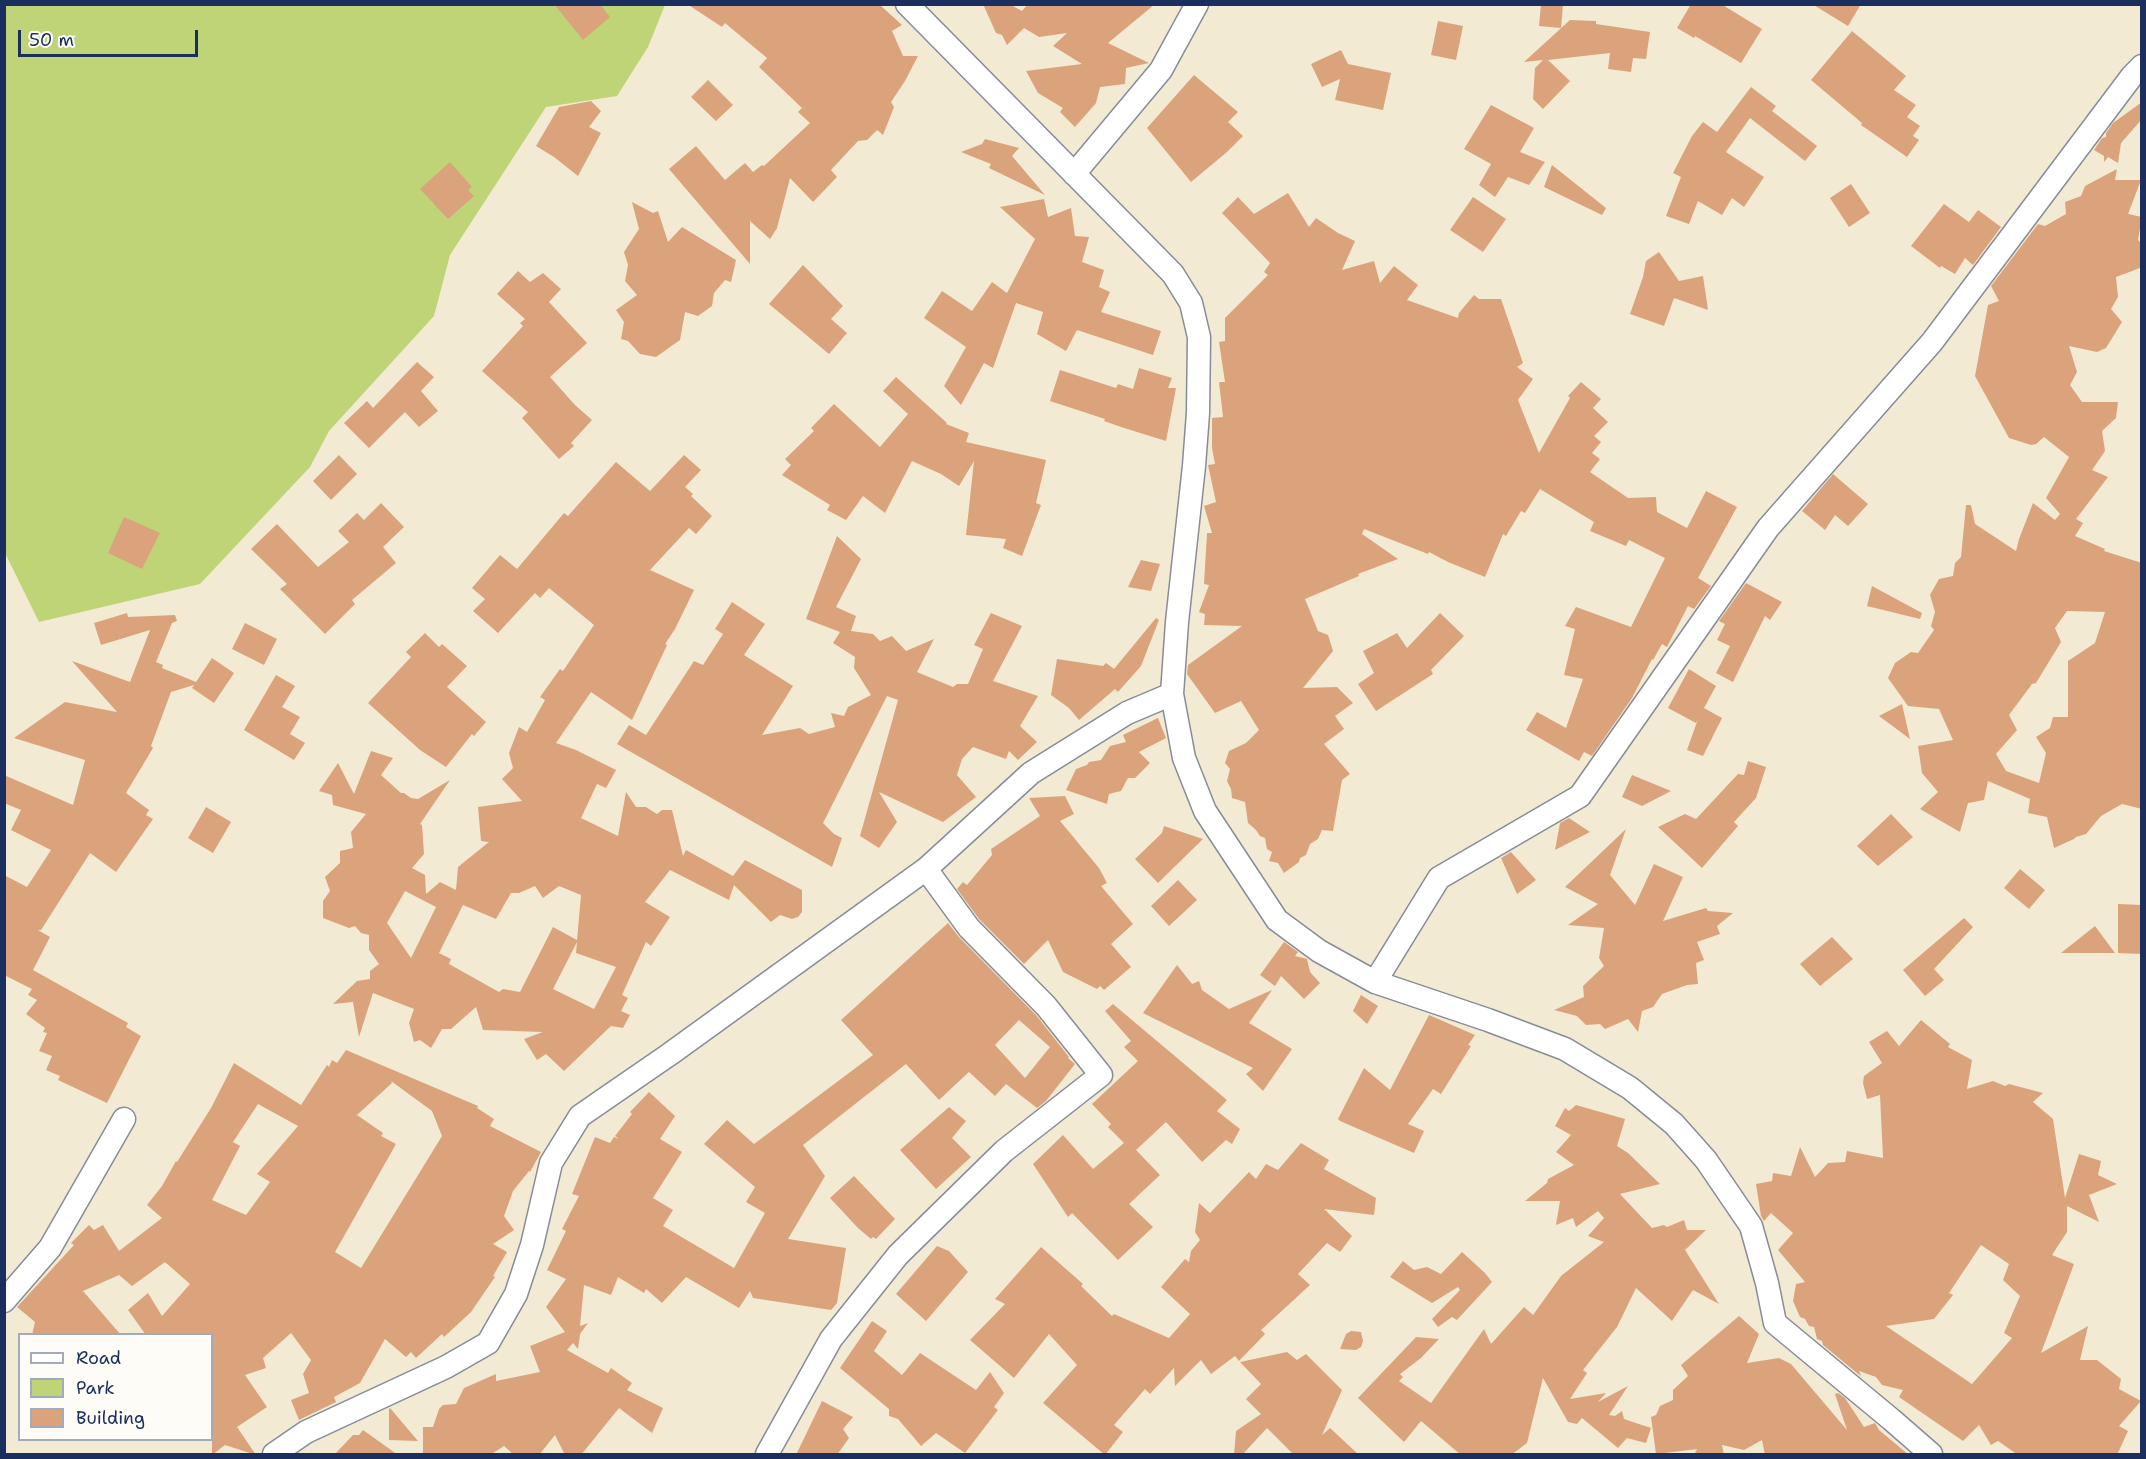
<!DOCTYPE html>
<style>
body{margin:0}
#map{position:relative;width:2146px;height:1459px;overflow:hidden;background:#f3ead4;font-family:"Shantell Sans",sans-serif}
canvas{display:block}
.frame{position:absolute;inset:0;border:6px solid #1b2f5e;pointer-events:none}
.legend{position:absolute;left:18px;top:1333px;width:195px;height:108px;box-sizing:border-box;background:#fdfcf7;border:2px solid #a3aaba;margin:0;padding:8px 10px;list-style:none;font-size:18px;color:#1b2f5e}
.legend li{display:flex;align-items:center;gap:12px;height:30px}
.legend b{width:30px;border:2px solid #a3aaba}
.scale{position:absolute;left:18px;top:30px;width:180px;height:27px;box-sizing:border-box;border:3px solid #1b2f5e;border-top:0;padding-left:8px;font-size:18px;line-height:21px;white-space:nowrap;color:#1b2f5e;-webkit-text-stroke:4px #fdfcf7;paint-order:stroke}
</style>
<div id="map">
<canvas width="2146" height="1459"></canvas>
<div class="frame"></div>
<ul class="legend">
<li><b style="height:8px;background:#fff"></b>Road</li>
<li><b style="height:16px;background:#bfd477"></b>Park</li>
<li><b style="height:16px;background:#dba37b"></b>Building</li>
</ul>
<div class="scale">50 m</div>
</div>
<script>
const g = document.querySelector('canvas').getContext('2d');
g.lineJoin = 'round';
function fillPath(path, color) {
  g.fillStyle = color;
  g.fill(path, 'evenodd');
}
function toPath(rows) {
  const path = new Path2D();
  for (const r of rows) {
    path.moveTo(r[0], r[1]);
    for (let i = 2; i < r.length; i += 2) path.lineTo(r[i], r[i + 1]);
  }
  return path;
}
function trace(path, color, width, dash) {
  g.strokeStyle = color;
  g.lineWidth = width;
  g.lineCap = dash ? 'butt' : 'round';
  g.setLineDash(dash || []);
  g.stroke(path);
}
const green = toPath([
 [5,5,665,5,648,47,617,96,546,107,450,255,434,316,329,431,310,467,200,584,39,622,5,553]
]);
const building = toPath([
 [554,4,600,4,610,17,583,40],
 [687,4,880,5,902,25,892,31,903,56,918,56,905,81,891,102,894,107,883,135,877,130,867,140,858,141,831,170,837,177,813,202,790,178,777,228,770,239,750,221,750,264,669,169,696,146,725,180,745,163,753,172,762,165,764,166,810,123,798,112,802,108,759,67,767,58,725,23,722,27],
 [983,4,1009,4,1022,11,1028,4,1155,4,1108,43,1149,63,1126,68,1125,84,1100,87,1096,103,1075,127,1060,112,1063,108,1038,93,1026,71,1082,64,1053,46,1067,33,1039,37,1024,28,1007,45,1002,35,996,33],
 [1541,4,1563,4,1561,28,1539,26],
 [1691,4,1721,4,1762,29,1741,63,1695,36,1694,38,1677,28],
 [1812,4,1861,4,1848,26],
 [1570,20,1596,21,1596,24,1650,32,1646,59,1633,58,1631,72,1608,69,1610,53,1548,60,1570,81,1543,109,1533,99,1535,68,1543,60,1524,62],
 [1438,21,1463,26,1456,60,1431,55],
 [1852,31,1906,76,1894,90,1916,105,1907,117,1920,126,1913,136,1919,140,1907,157,1861,125,1862,123,1811,80],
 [1341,50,1348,64,1391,73,1383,110,1335,100,1340,79,1322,87,1311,64],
 [1194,75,1238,112,1228,122,1243,136,1227,152,1191,182,1147,128],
 [708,80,733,105,716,121,691,97],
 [1751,87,1776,106,1772,111,1817,146,1805,161,1750,118,1726,152,1764,177,1744,207,1732,198,1722,215,1698,201,1689,224,1666,216,1681,177,1673,173,1692,136,1703,122,1717,132],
 [591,101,601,111,589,127,601,133,578,176,554,157,536,146,559,107],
 [2142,102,2142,119,2121,143,2118,163,2108,157,2104,162,2104,156,2094,150,2102,138,2106,137,2106,133,2113,123],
 [1491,105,1534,128,1520,152,1545,162,1529,185,1508,177,1495,197,1479,185,1491,164,1464,149],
 [985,139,1019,148,1012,156,1045,195,989,168,991,164,961,152,982,144],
 [450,162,472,187,468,190,474,196,448,219,420,189],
 [1552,165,1606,208,1602,215,1544,187],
 [2117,169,2115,180,2141,180,2128,214,2142,217,2138,240,2142,244,2142,255,2140,256,2140,268,2116,277,2118,297,2111,309,2122,322,2106,348,2097,352,2069,346,2077,372,2070,385,2082,402,2118,402,2116,418,2102,431,2105,451,2092,470,2108,477,2076,519,2083,523,2075,536,2105,549,2104,551,2142,563,2142,809,2122,804,2101,816,2086,834,2076,837,2074,839,2054,848,2047,817,2028,813,2030,799,1988,781,1984,800,1968,803,1960,832,1920,809,1938,792,1922,773,1918,746,1953,740,1939,709,1908,706,1888,678,1895,663,1911,652,1918,653,1934,630,1931,626,1935,612,1930,595,1939,579,1953,576,1955,563,1961,557,1966,505,1971,505,1975,524,2016,551,2019,539,2033,503,2055,520,2060,514,2046,498,2069,457,2044,437,2036,444,2031,445,2009,438,1975,376,1988,305,1999,301,1991,286,2038,224,2045,226,2066,214,2065,202,2081,196,2085,186],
 [2067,611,2105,612,2095,643,2068,661,2068,717,2053,717,2050,728,2036,737,2046,753,2039,783,2006,771,1996,754,2017,730,2009,715,2032,684,2036,683,2061,642,2055,628],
 [1851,184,1870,213,1849,227,1830,198],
 [1288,193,1309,227,1316,218,1338,233,1355,241,1342,270,1374,261,1380,283,1394,266,1418,285,1407,300,1458,318,1459,313,1474,295,1479,299,1501,299,1523,363,1517,367,1533,379,1518,400,1539,453,1570,398,1568,396,1581,382,1601,399,1593,408,1608,422,1594,436,1601,442,1592,453,1600,459,1590,472,1628,498,1656,497,1657,512,1687,528,1706,491,1737,507,1698,578,1711,586,1694,609,1688,606,1667,647,1662,644,1653,660,1652,659,1632,698,1592,756,1584,752,1579,761,1526,730,1537,712,1566,728,1583,679,1564,675,1575,629,1565,626,1576,607,1631,627,1665,558,1629,540,1626,546,1590,531,1594,522,1540,489,1525,513,1521,511,1506,536,1503,534,1485,577,1448,562,1429,552,1428,554,1364,529,1362,534,1398,559,1358,574,1359,576,1305,599,1318,631,1328,635,1333,651,1303,688,1337,687,1353,703,1335,716,1344,729,1324,744,1350,774,1342,780,1333,831,1322,830,1318,839,1310,844,1306,855,1300,858,1299,862,1284,873,1278,863,1269,861,1272,852,1267,849,1265,838,1260,836,1256,830,1248,823,1245,802,1232,798,1231,789,1227,781,1230,769,1225,763,1229,751,1246,743,1259,730,1241,701,1215,713,1187,674,1188,665,1242,626,1204,625,1205,614,1199,612,1209,585,1204,584,1207,533,1212,533,1204,506,1216,502,1208,465,1215,464,1212,448,1212,418,1223,417,1219,382,1225,382,1219,342,1225,341,1225,318,1268,275,1264,272,1270,263,1222,213,1238,197,1254,214],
 [1473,197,1506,219,1483,252,1450,230],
 [1044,199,1048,217,1071,208,1075,236,1089,237,1082,262,1104,270,1099,287,1110,292,1101,312,1161,331,1153,355,1077,330,1066,351,1037,334,1043,312,1016,303,993,368,984,363,961,405,944,386,966,347,924,318,942,291,972,311,992,282,1007,293,1035,239,1000,207],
 [632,202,653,213,658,211,668,242,682,227,736,260,731,282,725,280,714,293,712,306,698,316,685,312,680,340,656,357,640,354,628,341,621,339,624,322,616,310,637,295,625,281,628,265,624,252,639,229],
 [1944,204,1969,222,1978,210,2001,227,1973,265,1965,258,1955,274,1941,266,1940,268,1911,246],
 [1659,252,1679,281,1703,276,1708,310,1674,298,1664,326,1630,314,1643,277,1646,261],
 [803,265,843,306,831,319,847,333,829,354,769,304],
 [518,271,530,282,543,273,561,289,549,302,587,343,550,377,575,405,592,420,571,443,574,446,559,459,522,418,528,412,482,371,523,326,520,323,525,319,497,294],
 [417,362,434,377,421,391,438,411,419,427,405,412,369,448,344,423,367,401,373,408],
 [1139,368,1172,378,1168,388,1176,388,1166,441,1121,427,1104,421,1105,419,1050,401,1060,370,1116,388,1118,384,1133,389],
 [896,377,947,423,946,424,969,433,966,442,1046,460,1036,503,1041,505,1022,556,1003,548,1006,539,966,535,974,461,959,486,941,474,912,461,885,513,863,496,846,520,827,510,830,505,782,475,791,465,785,459,814,431,811,428,834,404,880,447,908,414,883,391],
 [339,455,357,474,331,500,313,481],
 [684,455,701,470,685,487,693,494,691,496,712,516,696,534,689,528,650,570,694,590,675,629,665,644,667,645,632,720,591,692,556,743,576,750,616,770,606,788,597,784,581,818,618,836,626,792,636,807,646,807,657,814,662,810,672,810,683,856,686,850,733,876,745,860,802,890,802,912,798,917,792,919,780,915,771,922,734,885,729,900,670,870,645,902,670,917,651,946,646,942,622,995,628,998,621,1011,630,1015,623,1028,611,1026,564,1071,546,1054,537,1060,524,1039,543,1032,483,1030,476,1007,451,1029,442,1029,431,1048,420,1040,414,1042,409,1023,414,1009,373,993,359,1037,353,1002,333,1004,357,981,370,979,370,971,379,964,369,950,369,935,361,933,355,926,349,928,323,918,323,901,330,891,325,877,340,863,340,851,353,848,351,832,366,814,333,805,332,795,319,791,338,763,354,794,371,751,393,758,381,775,401,793,404,793,411,798,418,799,450,780,420,824,422,825,424,854,412,868,425,875,426,894,440,882,456,890,458,867,489,842,481,841,478,807,522,801,502,779,513,768,509,753,519,727,527,732,545,700,540,697,560,669,563,671,594,625,549,588,540,598,535,593,498,633,473,611,485,599,472,588,500,555,517,569,564,513,568,516,616,462,650,491],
 [535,886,543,898,559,886,581,895,577,940,553,927,520,992,503,989,499,992,449,964,451,959,439,953,463,905,496,919,511,893,519,893],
 [405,891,436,907,411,958,387,923],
 [577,942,576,953,616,967,594,1009,553,989],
 [1833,474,1868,504,1848,526,1835,515,1825,530,1802,511],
 [381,503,404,527,383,547,396,563,352,600,355,604,325,634,280,589,287,584,251,549,277,524,318,567,349,542,338,531,357,513,364,520],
 [124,517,160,533,142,569,108,553],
 [837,536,861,559,836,607,856,616,851,631,873,634,880,641,892,636,906,651,934,639,917,672,953,687,957,684,968,684,983,649,974,645,991,613,1022,626,993,681,1038,696,1020,726,1037,742,1018,760,1009,751,1006,759,973,747,962,759,957,775,976,797,943,822,879,792,897,822,879,848,860,836,898,700,887,696,823,823,834,834,842,838,832,867,617,744,629,725,646,735,694,661,703,665,723,634,715,629,732,602,765,624,744,655,793,686,762,735,800,728,809,734,835,727,831,713,844,716,848,707,871,695,854,668,855,657,833,643,840,632,806,619],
 [1141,560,1160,564,1151,591,1128,587],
 [1746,583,1782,602,1770,620,1765,616,1733,682,1716,673,1730,646,1717,640,1725,624,1719,621],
 [1872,586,1922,613,1920,619,1867,606],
 [127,613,128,617,175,615,177,621,172,623,156,662,163,665,162,668,196,682,212,658,234,673,214,703,192,688,194,685,171,692,151,746,153,748,126,793,149,810,146,815,153,819,116,872,90,853,41,930,38,930,50,937,33,970,128,1023,126,1027,141,1036,107,1103,58,1080,60,1076,46,1070,52,1056,39,1051,47,1033,43,1032,45,1028,26,1014,37,1000,28,995,32,989,4,975,4,875,27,887,51,850,11,830,21,810,4,803,4,775,73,805,85,760,14,738,65,702,117,712,72,661,130,682,150,630,101,645,94,623],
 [1440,613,1464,636,1431,670,1433,674,1376,711,1358,684,1374,673,1363,651,1397,633,1407,648],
 [1156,618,1159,620,1141,666,1118,692,1115,689,1079,720,1069,708,1051,695,1057,659,1103,666,1106,663,1114,669],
 [245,623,277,639,264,665,232,649],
 [425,633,439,647,442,644,467,666,447,687,486,722,474,736,472,734,446,767,420,750,368,703,411,657,406,652],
 [1689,669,1716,686,1704,708,1722,718,1703,756,1687,750,1698,719,1696,723,1668,708],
 [276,675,295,686,282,707,300,717,290,734,305,743,294,760,244,730],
 [1902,704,1910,739,1879,716],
 [1158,718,1166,738,1139,752,1150,763,1135,778,1128,778,1121,791,1109,794,1107,804,1066,790,1076,769,1087,765,1089,762,1101,760,1110,746,1126,742,1123,735],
 [1748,761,1766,767,1756,798,1734,822,1738,826,1702,868,1658,827,1685,814,1696,819,1738,774,1744,775],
 [1632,775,1671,791,1642,806,1622,797],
 [1065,796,1074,814,1060,821,1099,868,1107,883,1101,886,1133,924,1111,944,1131,967,1104,990,1100,986,1097,989,1063,972,1048,940,1024,964,979,919,957,889,963,882,967,885,992,855,991,849,1040,816,1029,798],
 [206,807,231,822,213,853,188,838],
 [1891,814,1913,837,1878,866,1857,846],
 [1569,818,1590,832,1555,850,1560,823],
 [1164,826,1203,839,1158,883,1135,859,1162,833],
 [1626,829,1610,875,1635,905,1654,864,1683,877,1663,921,1706,908,1708,911,1733,913,1717,926,1720,934,1697,942,1704,960,1696,963,1698,984,1687,985,1662,994,1653,1007,1642,1011,1638,1032,1628,1019,1605,1029,1600,1024,1586,1025,1577,1016,1554,1010,1584,997,1583,986,1604,966,1599,958,1604,928,1568,925,1598,904,1565,887],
 [1511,852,1536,880,1517,894,1501,858],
 [2020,869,2045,890,2029,909,2004,888],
 [1178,880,1197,900,1169,926,1151,906],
 [2118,904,2142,905,2142,954,2118,953],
 [1964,918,1973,927,1934,969,1944,980,1925,996,1903,970],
 [948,923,959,937,1036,1015,1069,1057,1068,1058,1075,1064,1046,1101,1037,1108,1006,1084,995,1096,969,1072,939,1100,906,1064,803,1145,825,1176,788,1239,846,1248,837,1303,831,1310,753,1298,750,1291,739,1308,686,1277,662,1303,646,1289,644,1293,618,1277,611,1295,584,1285,580,1326,588,1323,580,1334,578,1349,573,1343,567,1350,608,1373,611,1368,632,1383,627,1390,663,1408,652,1433,619,1408,581,1455,565,1455,555,1435,539,1455,514,1455,504,1446,490,1455,423,1455,423,1427,433,1427,439,1409,443,1405,456,1404,464,1388,496,1374,496,1381,540,1372,530,1346,565,1332,546,1307,566,1279,547,1270,566,1231,562,1229,579,1196,572,1194,595,1137,610,1143,614,1137,619,1139,615,1136,632,1114,630,1112,649,1092,675,1116,660,1139,682,1152,653,1198,673,1210,663,1226,734,1268,765,1213,746,1202,755,1187,704,1144,727,1120,754,1144,873,1055,841,1020],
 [1019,1020,1050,1047,1025,1078,995,1045],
 [2095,926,2115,953,2061,953],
 [1832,937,1853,959,1820,986,1800,964],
 [1284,942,1298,952,1295,956,1307,959,1310,972,1320,983,1304,999,1281,976,1275,986,1260,975],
 [1177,965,1192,984,1199,981,1202,990,1229,1009,1272,990,1249,1023,1292,1049,1263,1091,1246,1074,1253,1068,1143,1013],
 [1361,995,1378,1006,1367,1024,1353,1011],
 [1113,1004,1227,1100,1217,1111,1240,1129,1232,1144,1226,1140,1202,1162,1166,1122,1136,1150,1160,1175,1129,1204,1153,1227,1118,1260,1072,1213,1068,1217,1033,1164,1063,1135,1093,1169,1124,1143,1108,1127,1111,1124,1092,1104,1138,1061,1124,1047,1131,1041,1105,1011],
 [1429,1015,1475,1035,1468,1045,1471,1046,1441,1094,1433,1089,1408,1124,1424,1131,1414,1153,1340,1121,1338,1119,1364,1068,1390,1090],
 [1921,1020,1950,1044,1948,1047,1972,1060,1967,1089,1993,1081,2005,1086,2009,1084,2043,1093,2033,1102,2053,1119,2065,1198,2079,1154,2101,1161,2098,1175,2117,1184,2089,1195,2099,1222,2067,1206,2067,1232,2052,1255,2074,1264,2041,1353,2088,1326,2080,1360,2097,1360,2121,1379,2119,1389,2141,1401,2119,1426,2128,1431,2117,1455,2018,1455,1998,1441,1991,1445,1979,1425,1963,1441,1899,1397,1903,1390,1882,1385,1876,1377,1859,1371,1861,1376,1857,1373,1823,1345,1822,1341,1817,1339,1814,1327,1809,1326,1805,1319,1800,1317,1793,1301,1796,1284,1805,1282,1778,1250,1793,1233,1771,1213,1764,1221,1761,1216,1756,1184,1772,1181,1773,1173,1791,1176,1800,1147,1815,1177,1828,1163,1845,1162,1847,1151,1883,1158,1880,1095,1867,1099,1863,1083,1864,1076,1882,1063,1869,1042,1887,1031,1899,1046],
 [1981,1245,2009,1264,2003,1280,2020,1296,2004,1333,2012,1338,1972,1384,1886,1326,1934,1319,1953,1295,1949,1293],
 [346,1050,478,1106,477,1108,494,1119,490,1126,541,1152,530,1172,529,1171,513,1191,504,1216,514,1230,493,1244,507,1252,493,1276,495,1277,471,1312,444,1337,442,1334,416,1358,411,1352,406,1357,385,1339,360,1383,334,1397,336,1402,299,1420,291,1400,309,1393,303,1374,311,1360,291,1333,263,1358,266,1368,245,1375,267,1407,237,1427,256,1455,225,1445,212,1455,212,1335,146,1335,128,1310,148,1293,162,1316,190,1284,165,1262,132,1286,119,1275,83,1291,121,1335,32,1335,35,1322,17,1307,74,1245,71,1243,89,1225,94,1230,103,1225,119,1251,162,1218,147,1205,162,1186,176,1161,177,1162,211,1108,234,1063,301,1105,327,1065,329,1067,332,1060,337,1063],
 [391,1081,432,1111,442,1136,361,1268,335,1252,396,1144,381,1136,383,1133,357,1115,392,1083],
 [258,1104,298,1126,257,1174,270,1182,246,1215,212,1200,240,1146,233,1142],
 [1576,1105,1625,1119,1617,1146,1628,1153,1660,1184,1620,1194,1652,1228,1664,1225,1667,1227,1684,1220,1687,1230,1706,1230,1685,1250,1719,1304,1693,1290,1672,1321,1636,1288,1617,1327,1583,1370,1587,1373,1570,1399,1606,1393,1598,1402,1628,1386,1609,1415,1615,1416,1622,1411,1624,1419,1651,1428,1646,1443,1627,1438,1618,1448,1582,1418,1577,1424,1568,1422,1543,1378,1527,1443,1511,1455,1461,1455,1421,1421,1404,1442,1358,1398,1416,1337,1439,1339,1421,1358,1400,1374,1403,1377,1399,1381,1431,1403,1484,1329,1491,1344,1524,1307,1533,1315,1561,1276,1604,1242,1588,1236,1604,1218,1598,1211,1576,1227,1573,1218,1556,1225,1560,1201,1525,1201,1547,1183,1548,1179,1574,1165,1556,1152,1571,1135,1555,1126,1565,1108,1569,1111],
 [949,1107,966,1121,952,1138,971,1157,936,1189,900,1150],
 [1301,1143,1329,1160,1324,1169,1376,1198,1374,1215,1324,1209,1352,1236,1340,1252,1327,1243,1298,1274,1310,1285,1261,1330,1265,1334,1239,1361,1235,1356,1211,1374,1201,1360,1175,1386,1174,1368,1150,1394,1145,1389,1114,1425,1123,1432,1105,1455,1043,1403,1077,1365,1049,1334,1014,1378,970,1340,1005,1304,995,1299,1041,1247,1083,1284,1081,1286,1112,1316,1114,1314,1169,1338,1190,1314,1161,1287,1185,1259,1189,1262,1191,1251,1200,1240,1195,1232,1199,1203,1210,1213,1249,1172,1256,1179,1266,1164,1278,1170],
 [854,1176,895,1219,876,1239,873,1237,871,1239,858,1228,830,1198],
 [937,1246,949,1251,968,1272,926,1321,896,1294],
 [1462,1252,1485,1273,1492,1282,1457,1320,1452,1317,1438,1327,1432,1319,1460,1290,1458,1287,1432,1303,1390,1277,1403,1261,1414,1270,1427,1267,1441,1274],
 [1739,1316,1759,1334,1747,1363,1779,1358,1791,1364,1847,1430,1835,1394,1838,1393,1845,1398,1864,1427,1875,1423,1879,1430,1909,1455,1765,1455,1762,1440,1744,1450,1722,1445,1724,1455,1694,1455,1697,1449,1656,1454,1651,1417,1656,1415,1660,1406,1673,1400,1673,1390,1688,1376,1681,1365],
 [872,1321,887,1331,874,1351,902,1375,920,1353,976,1390,990,1372,1004,1393,994,1407,998,1410,965,1453,936,1433,921,1446,898,1419,889,1416,889,1409,840,1368],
 [1351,1331,1361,1332,1363,1341,1361,1347,1356,1350,1340,1349,1346,1334],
 [1287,1352,1297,1360,1306,1354,1342,1390,1322,1435,1330,1428,1359,1455,1294,1455,1267,1428,1242,1455,1234,1455,1236,1431,1261,1414,1246,1399,1261,1384,1240,1362],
 [822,1401,853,1417,843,1429,849,1438,837,1455,796,1455],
 [390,1408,418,1441,389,1440,389,1409],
 [363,1430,398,1455,334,1455,353,1435,359,1435]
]);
const minor = toPath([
 [907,4,1173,274,1191,303,1199,337,1198,413,1194,466,1177,622,1172,694,1184,758,1205,811,1277,920,1319,951,1375,982,1488,1020,1565,1049,1630,1088,1674,1124,1706,1160,1751,1226,1767,1283,1775,1323,1892,1420,1931,1454],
 [1074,174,1161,70,1197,4],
 [1375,982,1439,878,1580,796,1768,528,1932,342,2132,76,2142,66],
 [4,1301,50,1248,124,1119],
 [274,1454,306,1432,446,1367,488,1343,516,1294,532,1245,551,1163,580,1116,670,1054,926,869,1031,773,1127,713,1172,694],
 [767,1454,831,1339,898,1255,1004,1151,1101,1075,1046,1006,969,928,926,869]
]);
fillPath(green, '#bfd477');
fillPath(building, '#dba37b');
trace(minor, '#878c99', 25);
trace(minor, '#fff', 22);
</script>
